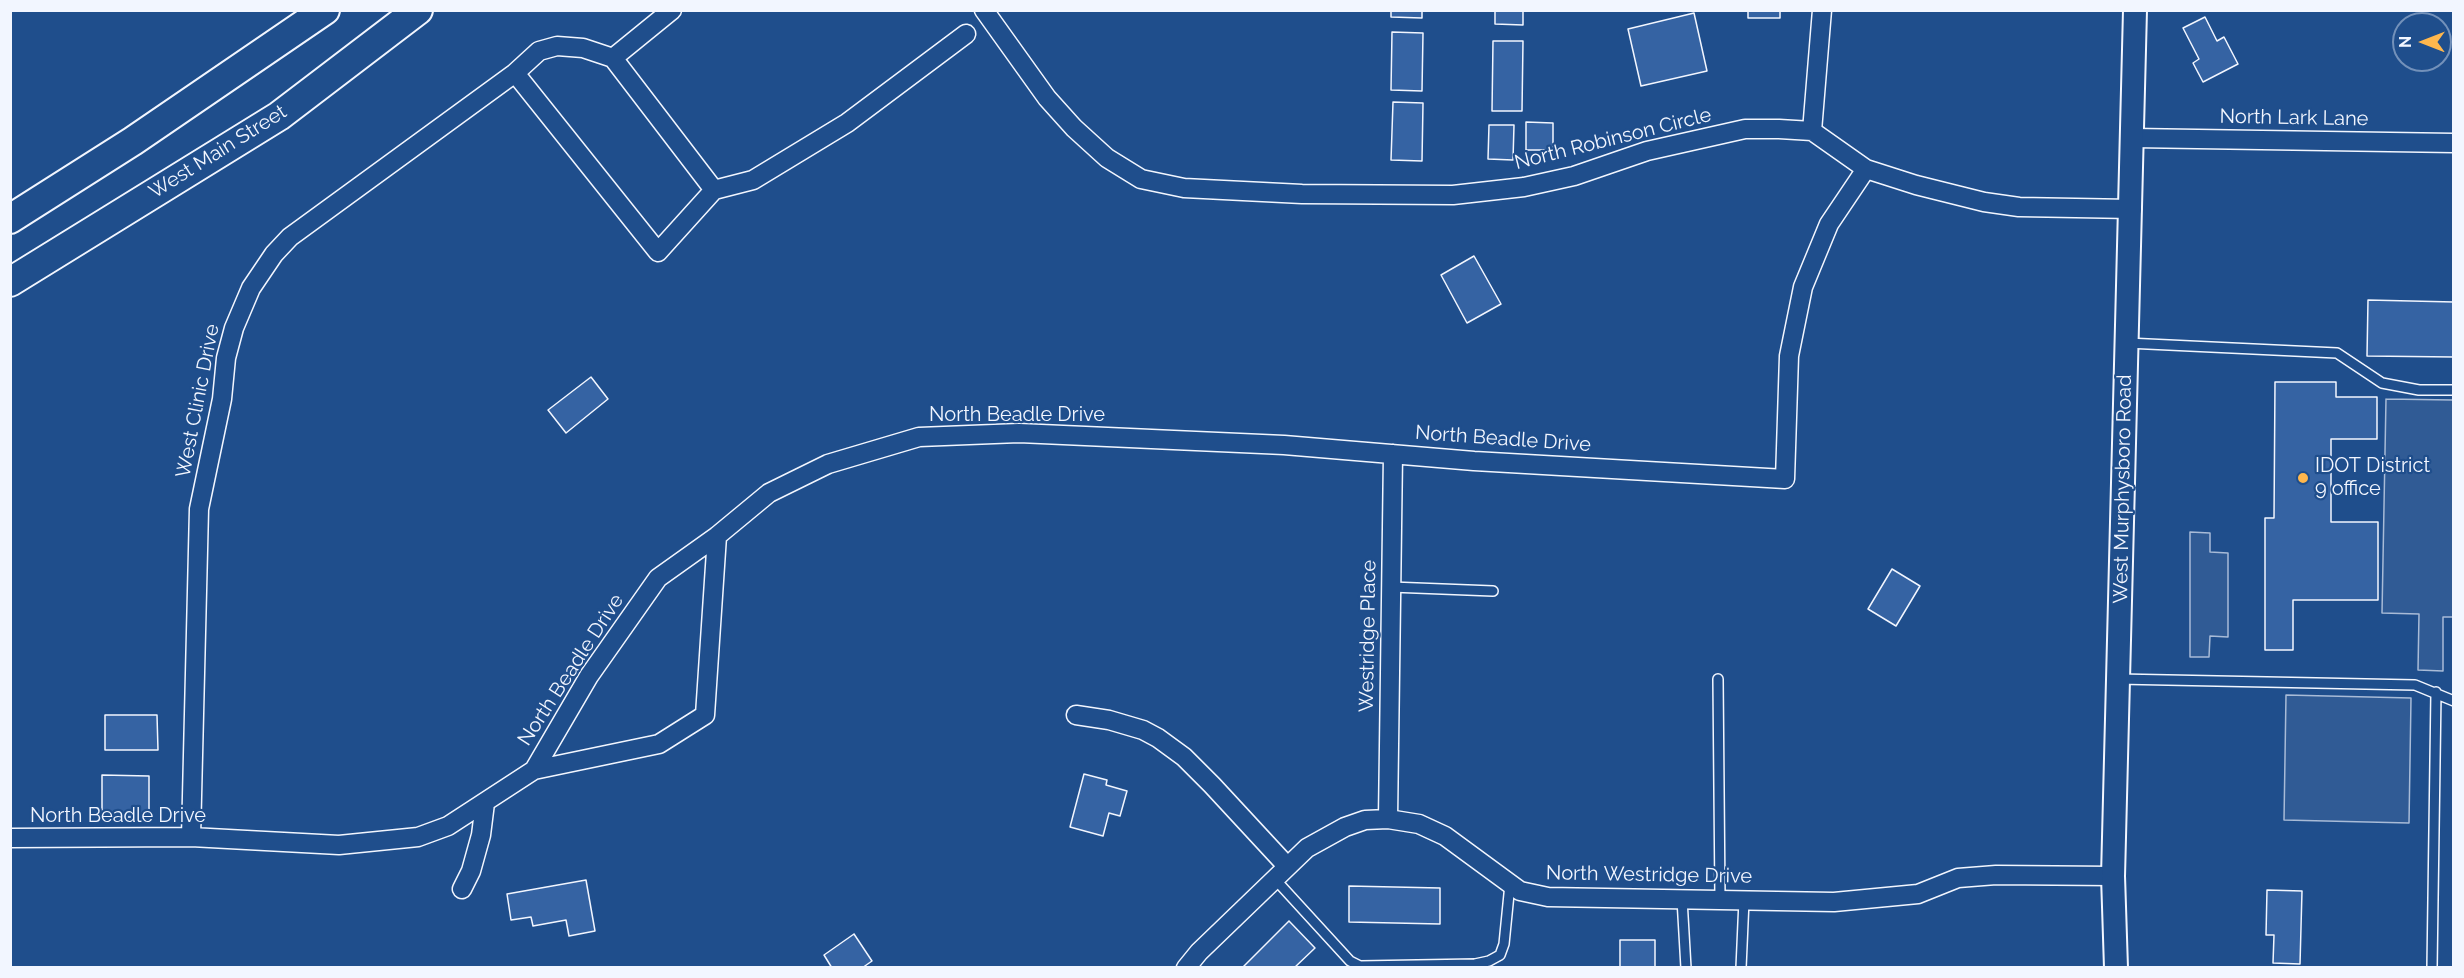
<!DOCTYPE html>
<style>
body{margin:0}
#map{position:relative;width:2464px;height:978px;overflow:hidden;background:#1f4e8c;font-family:Raleway,sans-serif}
canvas{display:block}
.frame{position:absolute;inset:0;border:12px solid #f2f6ff;pointer-events:none}
.north{position:absolute;left:2392px;top:12px;width:60px;height:60px;box-sizing:border-box;background:#1f4e8c;border:2px solid #7391ba;border-radius:50%;rotate:270deg;font-size:16px;font-weight:700;line-height:24px;text-align:center;color:#f2f6ff}
.north::after{content:'';display:block;margin:auto;width:21px;height:27px;background:#ffb74d;clip-path:polygon(50% 0,100% 100%,50% 72%,0 100%)}
</style>
<div id="map">
<canvas width="2464" height="978"></canvas>
<div class="frame"></div>
<div class="north">N</div>
</div>
<script>
const g = document.querySelector('canvas').getContext('2d');
g.lineJoin = 'round';
function fillPath(path, color) {
  g.fillStyle = color;
  g.fill(path, 'evenodd');
}
function toPath(rows) {
  const path = new Path2D();
  for (const r of rows) {
    path.moveTo(r[0], r[1]);
    for (let i = 2; i < r.length; i += 2) path.lineTo(r[i], r[i + 1]);
  }
  return path;
}
function trace(path, color, width, dash) {
  g.strokeStyle = color;
  g.lineWidth = width;
  g.lineCap = dash ? 'butt' : 'round';
  g.setLineDash(dash || []);
  g.stroke(path);
}
function write(font, color, halo, rows, align = 'center') {
  g.font = font + ' Raleway,sans-serif';
  g.lineWidth = 4.5;
  g.setLineDash([]);
  g.textBaseline = 'middle';
  g.strokeStyle = halo;
  g.fillStyle = color;
  for (const [text, x, y, turn = 0] of rows) {
    g.save();
    g.translate(x, y);
    g.rotate((+turn || 0) * Math.PI / 180);
    g.textAlign = isNaN(turn) ? turn : align;
    if (halo) g.strokeText(text, 0, 0);
    g.fillText(text, 0, 0);
    g.restore();
  }
}
const parking = toPath([
 [2386,399,2453,400,2454,617,2443,617,2443,671,2418,670,2419,614,2382,613,2386,399],
 [2190,532,2210,533,2210,552,2228,553,2228,637,2210,636,2209,657,2190,657,2190,532],
 [2286,695,2411,698,2409,823,2284,820,2286,695]
]);
const building = toPath([
 [1391,10,1422,10,1422,18,1391,17,1391,10],
 [1495,10,1523,10,1523,25,1495,24,1495,10],
 [1748,10,1780,10,1780,18,1748,18,1748,10],
 [1694,13,1707,71,1641,86,1628,29,1694,13],
 [2205,17,2217,41,2224,37,2238,64,2203,82,2193,63,2199,59,2183,28,2205,17],
 [1392,32,1423,33,1422,91,1391,90,1392,32],
 [1493,41,1523,41,1522,111,1492,111,1493,41],
 [1393,102,1423,103,1422,161,1391,160,1393,102],
 [1526,122,1553,123,1553,150,1526,150,1526,122],
 [1489,125,1514,125,1513,160,1488,159,1489,125],
 [1474,256,1501,304,1467,323,1441,275,1474,256],
 [2368,300,2454,302,2454,357,2367,356,2368,300],
 [591,377,608,399,566,433,548,410,591,377],
 [2275,382,2336,382,2336,397,2377,397,2377,439,2331,439,2331,522,2378,522,2378,600,2293,600,2293,650,2265,650,2265,518,2274,518,2275,382],
 [1892,569,1920,586,1896,626,1868,609,1892,569],
 [105,715,157,715,158,750,105,750,105,715],
 [1084,774,1107,780,1106,785,1127,791,1120,816,1109,813,1103,836,1070,827,1084,774],
 [102,775,149,776,149,817,102,817,102,775],
 [586,880,595,931,569,936,566,920,533,926,531,917,511,920,507,894,586,880],
 [1349,886,1440,888,1440,924,1349,922,1349,886],
 [2267,890,2302,891,2300,964,2273,963,2274,935,2266,935,2267,890],
 [1289,921,1315,948,1294,968,1242,968,1289,921],
 [854,934,872,961,862,968,832,968,824,955,854,934],
 [1620,940,1655,940,1655,968,1620,968,1620,940]
]);
const service = toPath([
 [2127,343,2337,353,2382,383,2419,390,2454,390],
 [1391,587,1493,591],
 [1718,679,1720,899],
 [2118,679,2415,685,2454,701],
 [1274,878,1350,961,1360,966,1475,964,1489,961,1500,955,1504,944,1510,884],
 [1682,899,1686,968],
 [1741,968,1744,900],
 [2432,968,2436,692]
]);
const minor = toPath([
 [984,10,1047,98,1074,128,1107,158,1141,179,1184,188,1302,194,1453,195,1524,187,1574,176,1647,151,1745,129,1779,129,1812,131,1866,169,1916,185,1984,202,2019,207,2132,209],
 [613,58,714,190],
 [613,58,672,10],
 [515,73,658,252,714,190,753,180,847,123,966,34],
 [1812,131,1822,10],
 [2133,138,2454,143],
 [1076,715,1109,720,1143,730,1158,738,1184,757,1212,785,1287,866],
 [534,770,659,744,705,715,717,536],
 [1388,819,1393,454],
 [191,837,199,509,222,399,226,358,234,328,251,288,274,254,290,237,515,73,539,51,557,46,583,48,613,58],
 [10,838,191,837,339,845,418,837,448,826,534,770,589,676,658,578,717,536,769,493,828,464,919,437,1019,433,1284,445,1474,461,1785,479,1789,356,1803,287,1829,224,1866,169],
 [462,889,471,871,481,835,485,803],
 [1186,968,1199,952,1307,848,1345,827,1365,820,1388,819,1419,824,1445,836,1520,891,1548,897,1834,902,1918,894,1958,878,1996,875,2113,876]
]);
const tertiary = toPath([
 [2116,968,2113,876,2135,10]
]);
const trunk = toPath([
 [10,219,133,141,325,10],
 [10,282,279,116,418,10]
]);
const markers = [
 [2303,478,6,"#ffb74d"]
];
const streetNames = [
 ["North Lark Lane",2294,118,1],
 ["North Robinson Circle",1613,139,-14],
 ["West Main Street",218,152,-32],
 ["West Clinic Drive",198,401,-79],
 ["North Beadle Drive",1017,415],
 ["North Beadle Drive",1503,439,4],
 ["West Murphysboro Road",2123,489,-89],
 ["Westridge Place",1368,636,-89],
 ["North Beadle Drive",571,670,-57],
 ["North Beadle Drive",118,816],
 ["North Westridge Drive",1649,875,1]
];
const poiNames = [
 ["IDOT District",2315,466],
 ["9 office",2315,489]
];
fillPath(parking, '#305b95');
trace(parking, '#a8bbd7', 1.5);
fillPath(building, '#3563a3');
trace(building, '#f2f6ff', 1.5);
trace(service, '#f2f6ff', 12);
trace(minor, '#f2f6ff', 21);
trace(tertiary, '#f2f6ff', 26);
trace(trunk, '#f2f6ff', 32);
trace(service, '#1f4e8c', 9);
trace(minor, '#1f4e8c', 18);
trace(tertiary, '#1f4e8c', 22);
trace(trunk, '#1f4e8c', 28);
for (const [x, y, r, color] of markers) {
  const dot = new Path2D();
  dot.arc(x, y, r, 0, 2 * Math.PI);
  g.fillStyle = color;
  g.fill(dot);
  trace(dot, '#1f4e8c', 2);
}
write('20px', '#f2f6ff', '#1f4e8c', streetNames);
write('20px', '#f2f6ff', '#1f4e8c', poiNames, 'left');
</script>
